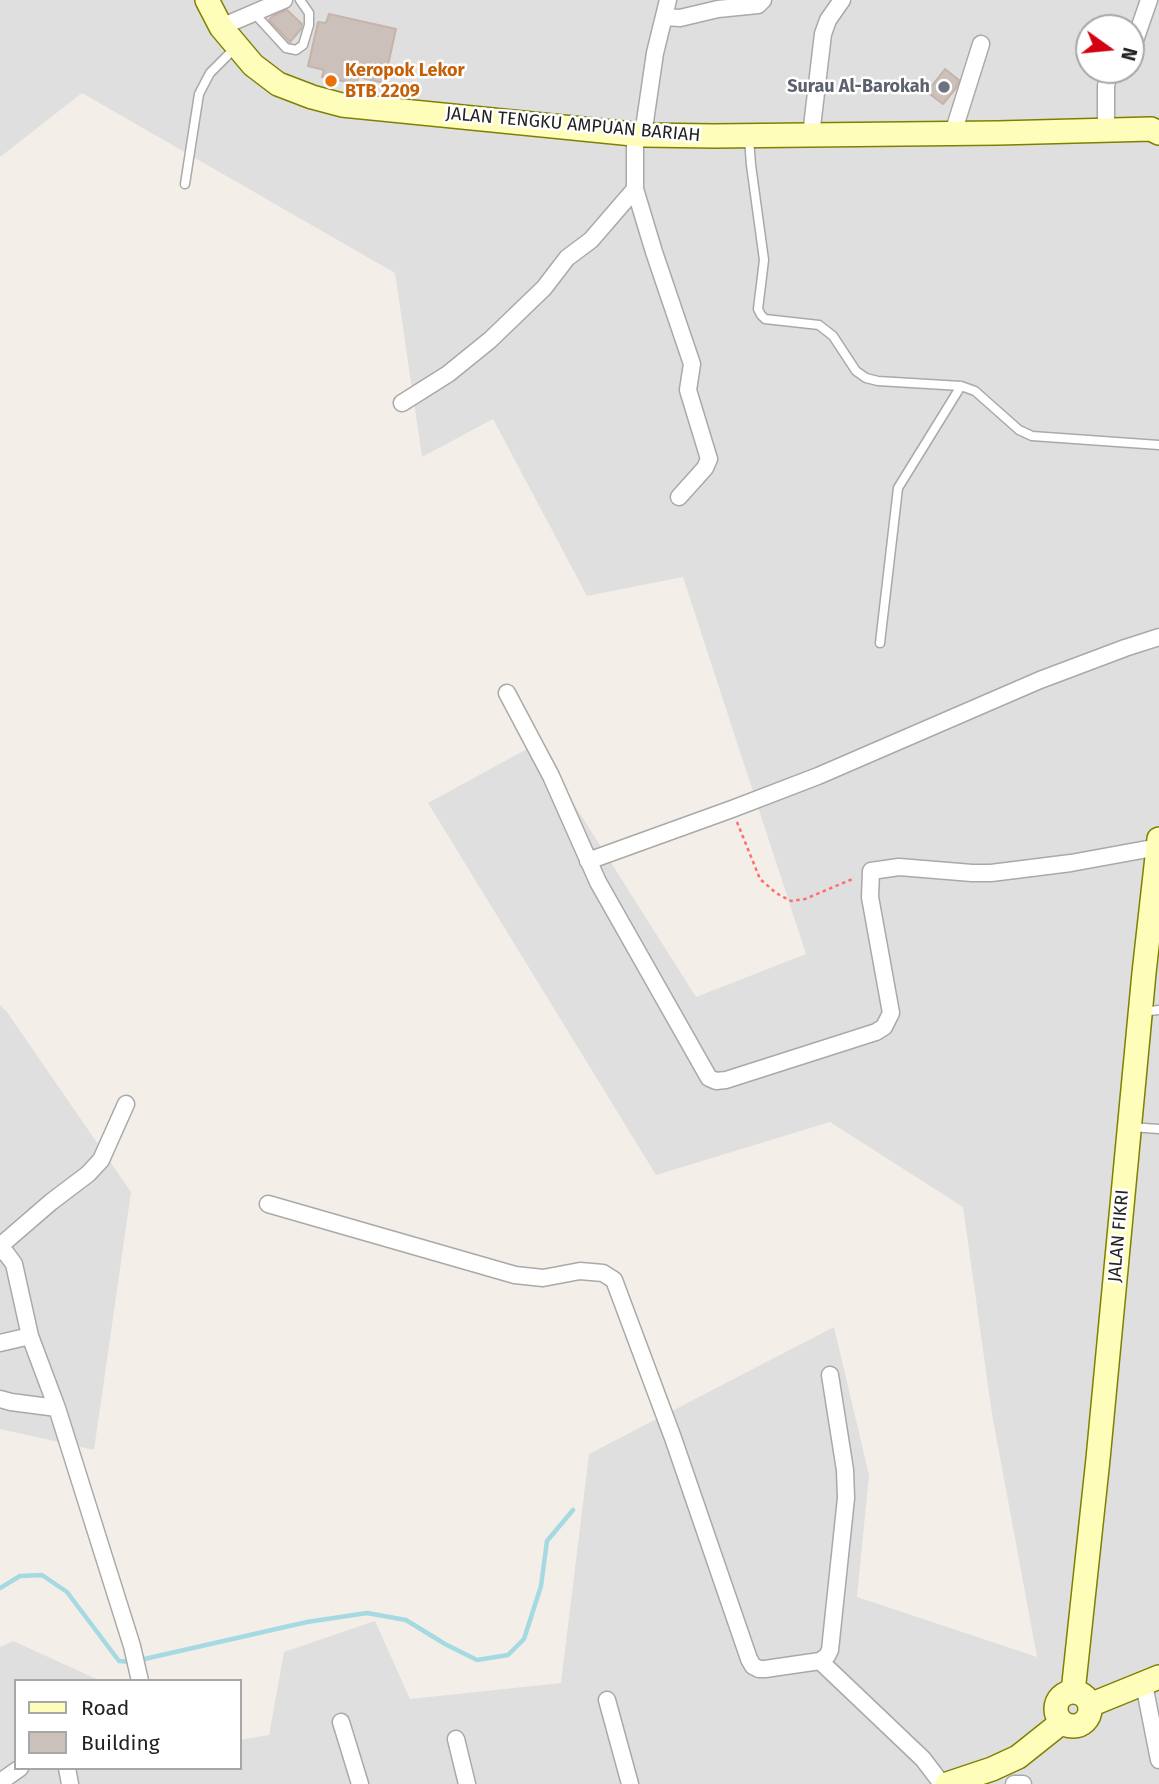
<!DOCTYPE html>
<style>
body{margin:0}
#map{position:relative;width:1159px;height:1784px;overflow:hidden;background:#f3eee8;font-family:"Fira Sans",sans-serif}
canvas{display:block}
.legend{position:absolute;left:14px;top:1679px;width:228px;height:91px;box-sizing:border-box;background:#fff;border:2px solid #a7a7a7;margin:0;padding:9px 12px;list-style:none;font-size:21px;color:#222}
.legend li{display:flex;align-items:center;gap:14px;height:35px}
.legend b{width:35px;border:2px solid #a7a7a7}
.north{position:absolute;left:1075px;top:14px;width:70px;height:70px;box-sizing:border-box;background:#fff;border:2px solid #a7a7a7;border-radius:50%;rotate:105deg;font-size:19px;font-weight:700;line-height:28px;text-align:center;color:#222}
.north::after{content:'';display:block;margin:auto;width:24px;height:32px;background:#d30011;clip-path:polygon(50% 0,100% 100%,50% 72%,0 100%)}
</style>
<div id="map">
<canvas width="1159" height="1784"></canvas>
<ul class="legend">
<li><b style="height:9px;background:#fffdba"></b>Road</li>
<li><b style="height:19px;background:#cbc0ba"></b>Building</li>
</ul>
<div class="north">N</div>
</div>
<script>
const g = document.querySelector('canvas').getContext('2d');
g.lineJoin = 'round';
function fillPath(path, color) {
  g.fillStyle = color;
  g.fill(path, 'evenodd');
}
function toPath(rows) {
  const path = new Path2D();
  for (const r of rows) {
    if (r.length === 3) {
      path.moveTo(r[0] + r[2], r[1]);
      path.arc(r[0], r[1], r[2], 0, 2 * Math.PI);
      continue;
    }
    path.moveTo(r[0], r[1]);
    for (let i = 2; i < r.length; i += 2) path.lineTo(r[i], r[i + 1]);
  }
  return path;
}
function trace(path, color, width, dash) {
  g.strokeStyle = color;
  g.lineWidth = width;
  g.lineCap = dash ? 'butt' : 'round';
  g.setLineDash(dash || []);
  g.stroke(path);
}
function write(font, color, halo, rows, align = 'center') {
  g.font = font + ' "Fira Sans",sans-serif';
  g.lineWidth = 5;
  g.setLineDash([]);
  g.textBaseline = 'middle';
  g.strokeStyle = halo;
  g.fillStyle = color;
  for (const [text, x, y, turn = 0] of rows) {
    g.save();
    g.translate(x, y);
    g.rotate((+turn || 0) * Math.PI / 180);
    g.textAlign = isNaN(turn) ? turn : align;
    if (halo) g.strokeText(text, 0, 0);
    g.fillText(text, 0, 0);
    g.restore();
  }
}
const residential = toPath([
 [0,0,1159,0,1159,1784,0,1784,0,1647,13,1641,101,1681,16,1681,16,1768,240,1768,240,1740,269,1735,284,1652,375,1621,410,1699,561,1683,589,1454,834,1327,869,1475,857,1597,1037,1657,992,1414,963,1207,830,1122,656,1175,428,803,536,744,696,997,806,954,683,577,587,596,493,419,422,457,395,273,82,93,0,157],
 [1089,28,1131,28,1131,70,1089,70],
 [0,1005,7,1012,131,1192,94,1450,0,1429]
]);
const stream = toPath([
 [0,1588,20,1576,42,1575,67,1592,119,1661,131,1662],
 [140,1660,307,1622,367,1613,406,1620,445,1644,477,1660,508,1655,524,1639,541,1586,547,1541,573,1510]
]);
const building = toPath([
 [287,10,302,24,301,29,290,42,269,20,273,16,287,10],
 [329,14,396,29,384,83,358,77,357,84,322,77,324,70,308,66,318,22,326,23,329,14],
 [945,69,959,80,956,88,943,104,927,92,945,69]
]);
const path = toPath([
 [737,822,760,879,776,893,791,901,805,899,855,878]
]);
const lane = toPath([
 [254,13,286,48,296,50,303,45,309,25,309,13,300,0],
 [749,138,751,165,764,260,758,309,761,315,765,319,819,325,833,336,856,371,866,378,878,381,961,386,975,391,1019,430,1032,436,1159,445],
 [185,184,199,94,210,73,235,48],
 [880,643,898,488,961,386],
 [1141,1012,1159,1010],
 [1131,1127,1159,1129]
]);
const street = toPath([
 [664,17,680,18,718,9,758,5,763,0],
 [221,27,284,0],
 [1131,52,1149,0],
 [1106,130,1106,86,1109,74,1117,70],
 [953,133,981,44],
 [643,135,655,53,668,0],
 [811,135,823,34,828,20,842,0],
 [635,189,654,252,692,364,688,390,709,459,705,468,679,497],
 [402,403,448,374,490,340,544,288,567,258,591,240,635,189,635,134],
 [507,693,551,776,598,882,709,1078,716,1081,726,1080,876,1032,884,1027,891,1013,870,897,871,871,899,867,972,873,991,873,1071,863,1158,847],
 [588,861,732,809,818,776,1040,680,1125,648,1159,637],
 [268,1204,515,1275,543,1278,580,1271,603,1273,614,1280,673,1438,749,1659,753,1666,759,1669,765,1669,820,1661,923,1759,942,1784],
 [0,1246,51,1202,88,1174,101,1160,126,1104],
 [0,1251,6,1253,14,1264,30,1336,57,1408,132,1646,140,1681],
 [0,1343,30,1336],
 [0,1399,11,1402,57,1408],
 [820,1661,827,1656,830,1650,846,1498,845,1470,830,1375],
 [1144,1684,1159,1760],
 [607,1700,630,1784],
 [341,1722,360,1784],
 [456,1739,467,1784],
 [67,1768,70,1784],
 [0,1782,20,1768],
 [1014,1784,1023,1784]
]);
const secondary = toPath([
 [207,0,221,27,253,65,278,84,312,97,342,105,643,135,714,136,998,133,1151,129,1159,133],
 [1073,1692,1098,1459,1144,973,1159,839],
 [1073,1709,17],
 [1090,1705,1159,1677],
 [947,1784,992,1769,1018,1757,1062,1722]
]);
const markers = [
 [331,81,7,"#e8710a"],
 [944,87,7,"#6b7280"]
];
const foodNames = [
 ["Keropok Lekor",345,71],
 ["BTB 2209",345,92]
];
const worshipNames = [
 ["Surau Al-Barokah",930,87]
];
const streetNames = [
 ["JALAN TENGKU AMPUAN BARIAH",573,125,5],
 ["JALAN FIKRI",1119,1236,-85]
];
fillPath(residential, '#e0dfdf');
trace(stream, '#a5dae3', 4.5);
fillPath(building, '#cbc0ba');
trace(building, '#c6b3a9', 2);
trace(lane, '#a9a9a9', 11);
trace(street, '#a9a9a9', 19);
trace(secondary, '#7e8100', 26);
trace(path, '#ff6f6c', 2.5, [3.5, 3.5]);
trace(lane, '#fff', 8);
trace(street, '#fff', 16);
trace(secondary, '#fffdba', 23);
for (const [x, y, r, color] of markers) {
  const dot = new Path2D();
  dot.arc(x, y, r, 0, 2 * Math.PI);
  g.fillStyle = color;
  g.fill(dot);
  trace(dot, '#fff', 2.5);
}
write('bold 18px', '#c56008', '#fff', foodNames, 'left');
write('bold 18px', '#5b616d', '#fff', worshipNames, 'right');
write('18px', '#222', '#fff', streetNames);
</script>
